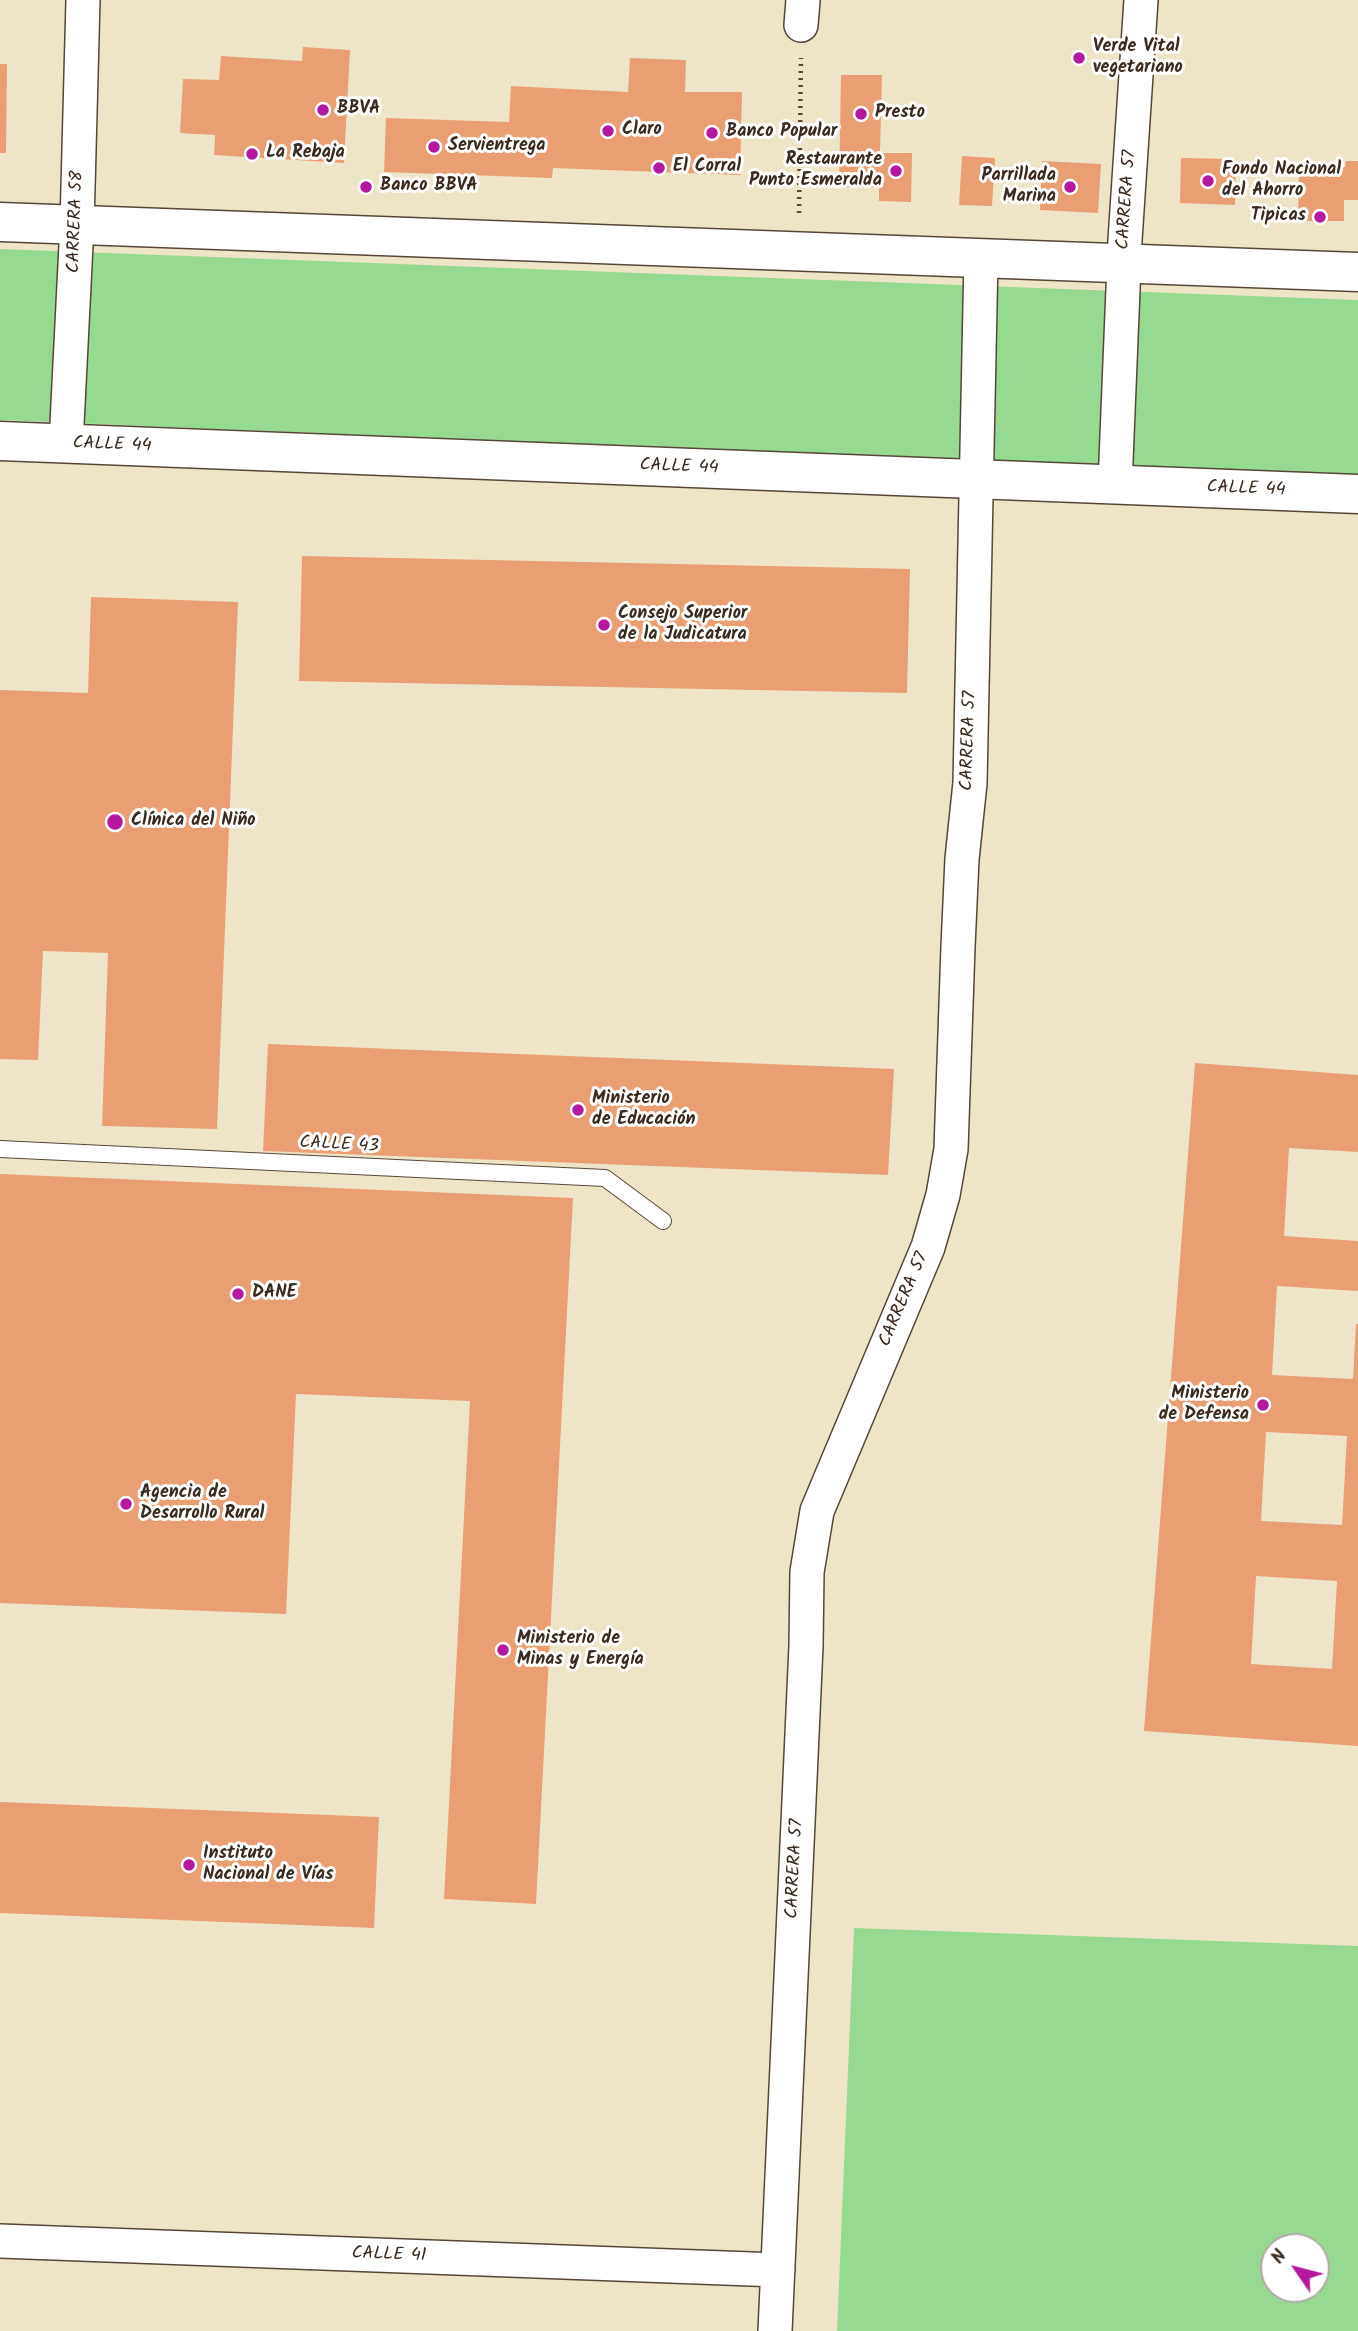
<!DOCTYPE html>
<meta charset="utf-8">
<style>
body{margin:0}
#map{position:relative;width:1358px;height:2331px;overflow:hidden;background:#eee5c9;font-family:Kalam,sans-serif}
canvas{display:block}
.north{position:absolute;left:1260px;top:2233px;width:70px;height:70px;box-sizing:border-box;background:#fff;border:2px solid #b1aaa5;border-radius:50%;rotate:305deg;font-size:19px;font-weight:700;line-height:28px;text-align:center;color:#3b2a1e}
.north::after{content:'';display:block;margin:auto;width:24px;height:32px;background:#b5179e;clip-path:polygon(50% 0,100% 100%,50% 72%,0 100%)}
</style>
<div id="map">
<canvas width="1358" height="2331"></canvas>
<div class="north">N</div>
</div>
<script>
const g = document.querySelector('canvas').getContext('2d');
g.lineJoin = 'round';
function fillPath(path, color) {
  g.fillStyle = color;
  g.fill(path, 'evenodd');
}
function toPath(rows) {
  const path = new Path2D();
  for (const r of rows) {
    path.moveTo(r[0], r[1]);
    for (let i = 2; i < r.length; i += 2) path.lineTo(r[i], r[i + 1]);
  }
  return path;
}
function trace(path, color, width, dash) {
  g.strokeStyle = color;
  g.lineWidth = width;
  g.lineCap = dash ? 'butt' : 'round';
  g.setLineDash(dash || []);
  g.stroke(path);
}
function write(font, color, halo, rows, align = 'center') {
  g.font = font + ' Kalam,sans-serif';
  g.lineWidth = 6;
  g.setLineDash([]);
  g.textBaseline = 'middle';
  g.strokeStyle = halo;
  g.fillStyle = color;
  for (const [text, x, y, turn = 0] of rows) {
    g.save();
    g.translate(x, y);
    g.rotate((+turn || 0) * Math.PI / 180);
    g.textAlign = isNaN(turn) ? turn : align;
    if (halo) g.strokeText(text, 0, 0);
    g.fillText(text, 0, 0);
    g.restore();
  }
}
const green = toPath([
 [0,249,1358,300,1358,476,0,420],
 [854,1928,1358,1946,1358,2331,837,2331],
 [1316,2247,1316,2289,1274,2289,1274,2247]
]);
const building = toPath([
 [303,47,350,50,344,163,214,155,215,135,180,133,183,79,219,80,221,56,302,61],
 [630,58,686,60,685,92,742,92,740,175,553,168,552,178,384,172,386,118,509,122,511,86,628,92],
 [0,64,7,64,6,153,0,153],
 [841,75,882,75,880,153,912,153,911,202,879,201,879,188,839,187],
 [962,156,995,158,992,206,959,205],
 [1181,158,1236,159,1235,205,1180,203],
 [1042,161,1101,164,1098,213,1040,210],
 [1346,161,1358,161,1358,200,1344,200,1344,221,1298,221,1299,166,1345,167],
 [302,556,910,569,907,693,299,681],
 [91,597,238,602,217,1129,102,1126,108,953,43,951,38,1060,0,1059,0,690,88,693],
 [268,1044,894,1069,888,1175,263,1151],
 [1195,1063,1358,1075,1358,1152,1289,1148,1284,1236,1358,1241,1358,1291,1277,1286,1272,1375,1353,1379,1356,1324,1358,1324,1358,1746,1144,1731],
 [1266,1432,1347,1436,1342,1525,1261,1521],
 [1256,1576,1337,1581,1332,1669,1251,1664],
 [0,1174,573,1198,536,1904,444,1899,470,1401,296,1394,286,1614,0,1603],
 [0,1802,379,1817,374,1928,0,1913]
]);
const path = toPath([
 [799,213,801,58]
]);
const lane = toPath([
 [0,1149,605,1178,663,1221]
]);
const street = toPath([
 [801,25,803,0],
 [66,444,77,225,83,0],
 [1115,485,1125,240,1141,0],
 [0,2241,778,2270],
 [775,2331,806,1646,807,1572,817,1511,928,1247,943,1195,951,1149,958,947,962,859,970,783,981,258]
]);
const secondary = toPath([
 [0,222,1358,272],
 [0,441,1358,494]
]);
const markers = [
 [1079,58,7,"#b5179e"],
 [323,110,7,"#b5179e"],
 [861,114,7,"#b5179e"],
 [608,131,7,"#b5179e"],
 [712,133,7,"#b5179e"],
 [434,147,7,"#b5179e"],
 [252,154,7,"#b5179e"],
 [659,168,7,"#b5179e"],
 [896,171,7,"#b5179e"],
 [1208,181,7,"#b5179e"],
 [366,187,7,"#b5179e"],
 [1070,187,7,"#b5179e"],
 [1320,217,7,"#b5179e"],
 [604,625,7,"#b5179e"],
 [115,822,9,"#b5179e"],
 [578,1110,7,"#b5179e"],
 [238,1294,7,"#b5179e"],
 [1263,1405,7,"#b5179e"],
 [126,1504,7,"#b5179e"],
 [503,1650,7,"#b5179e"],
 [189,1865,7,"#b5179e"]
];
const poiNames = [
 ["Verde Vital",1093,48],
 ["vegetariano",1093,69],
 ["BBVA",337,110],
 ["Presto",875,114],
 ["Claro",622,131],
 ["Banco Popular",726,133],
 ["Servientrega",448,147],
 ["La Rebaja",266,154],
 ["Restaurante",882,161,"right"],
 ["Punto Esmeralda",882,182,"right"],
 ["El Corral",673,168],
 ["Fondo Nacional",1222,171],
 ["del Ahorro",1222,192],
 ["Parrillada",1056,177,"right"],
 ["Marina",1056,198,"right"],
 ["Banco BBVA",380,187],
 ["Tipicas",1306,217,"right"],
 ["Consejo Superior",618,615],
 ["de la Judicatura",618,636],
 ["Clínica del Niño",131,822],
 ["Ministerio",592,1100],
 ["de Educación",592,1121],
 ["DANE",252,1294],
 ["Ministerio",1249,1395,"right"],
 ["de Defensa",1249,1416,"right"],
 ["Agencia de",140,1494],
 ["Desarrollo Rural",140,1515],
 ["Ministerio de",517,1640],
 ["Minas y Energía",517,1661],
 ["Instituto",203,1855],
 ["Nacional de Vías",203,1876]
];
const streetNames = [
 ["CARRERA 57",1128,200,-86],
 ["CARRERA 58",77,222,-88],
 ["CALLE 44",112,446,2],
 ["CALLE 44",679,468,2],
 ["CALLE 44",1246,490,2],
 ["CARRERA 57",970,741,-88],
 ["CALLE 43",339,1146,3],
 ["CARRERA 57",905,1300,-67],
 ["CARRERA 57",796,1869,-87],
 ["CALLE 41",389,2256,2]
];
fillPath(green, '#96da92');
fillPath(building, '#ea9f72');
trace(lane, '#564638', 18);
trace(street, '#564638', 36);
trace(secondary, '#564638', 41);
trace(path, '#564638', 4.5, [2, 5]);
trace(lane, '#fff', 16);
trace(street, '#fff', 33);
trace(secondary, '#fff', 38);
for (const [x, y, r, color] of markers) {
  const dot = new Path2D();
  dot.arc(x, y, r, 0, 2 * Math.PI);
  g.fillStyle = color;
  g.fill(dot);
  trace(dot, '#fff', 2.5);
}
write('bold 18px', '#3b2a1e', '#fff', poiNames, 'left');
write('18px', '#3b2a1e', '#fff', streetNames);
</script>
